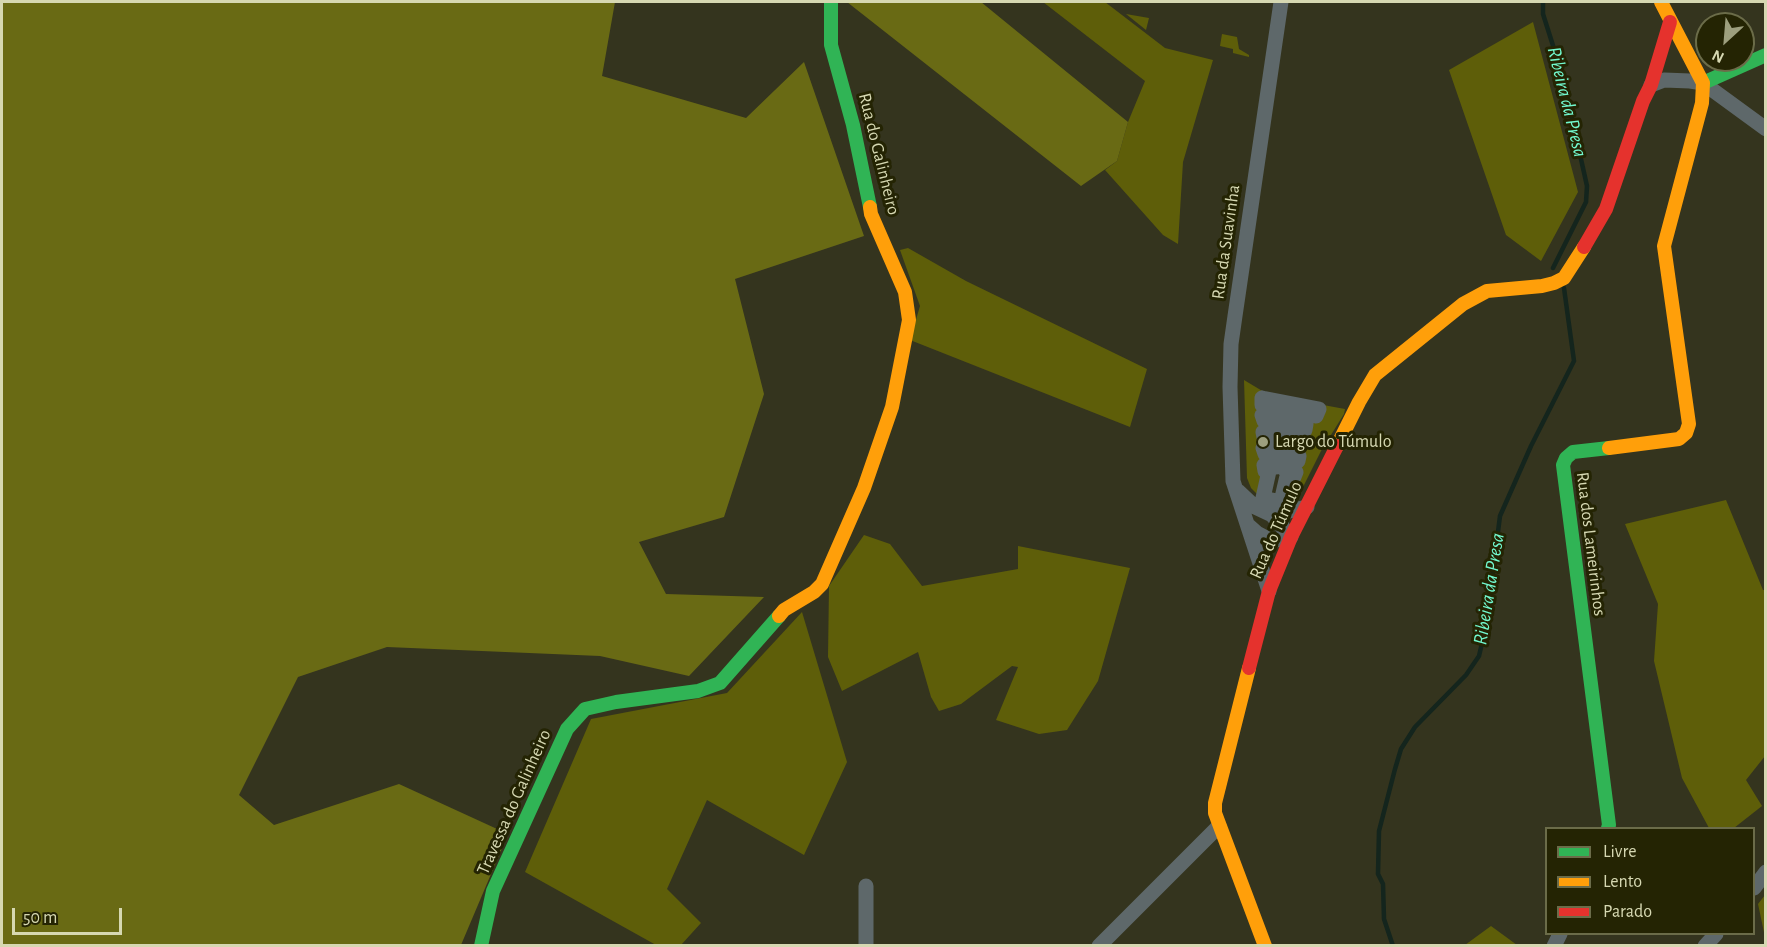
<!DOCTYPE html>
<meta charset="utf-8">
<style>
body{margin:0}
#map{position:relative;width:1767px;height:947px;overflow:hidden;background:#34341e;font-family:"Alegreya Sans",sans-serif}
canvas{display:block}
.frame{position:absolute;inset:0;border:3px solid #d6d8b2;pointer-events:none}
.legend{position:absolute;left:1545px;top:827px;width:210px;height:108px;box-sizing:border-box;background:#242403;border:2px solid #6b6c49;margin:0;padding:8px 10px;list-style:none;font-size:18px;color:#d6d8b2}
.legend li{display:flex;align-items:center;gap:12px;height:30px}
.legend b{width:30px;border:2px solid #6b6c49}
.north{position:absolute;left:1695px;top:12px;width:60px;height:60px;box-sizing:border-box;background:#242403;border:2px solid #6b6c49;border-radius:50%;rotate:206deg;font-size:16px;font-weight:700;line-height:24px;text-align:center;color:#d6d8b2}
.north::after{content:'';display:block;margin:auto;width:21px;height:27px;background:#9d9f7e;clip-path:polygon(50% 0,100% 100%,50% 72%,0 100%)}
.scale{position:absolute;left:12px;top:908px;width:110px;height:27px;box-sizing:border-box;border:3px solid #d6d8b2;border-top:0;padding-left:8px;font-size:18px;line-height:21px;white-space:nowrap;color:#d6d8b2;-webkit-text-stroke:4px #242403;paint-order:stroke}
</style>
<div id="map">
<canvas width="1767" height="947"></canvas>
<div class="frame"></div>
<ul class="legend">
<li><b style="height:8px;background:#30b455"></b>Livre</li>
<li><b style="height:8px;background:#ff9f0a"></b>Lento</li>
<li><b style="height:8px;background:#e5322d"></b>Parado</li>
</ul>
<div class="north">N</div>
<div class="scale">50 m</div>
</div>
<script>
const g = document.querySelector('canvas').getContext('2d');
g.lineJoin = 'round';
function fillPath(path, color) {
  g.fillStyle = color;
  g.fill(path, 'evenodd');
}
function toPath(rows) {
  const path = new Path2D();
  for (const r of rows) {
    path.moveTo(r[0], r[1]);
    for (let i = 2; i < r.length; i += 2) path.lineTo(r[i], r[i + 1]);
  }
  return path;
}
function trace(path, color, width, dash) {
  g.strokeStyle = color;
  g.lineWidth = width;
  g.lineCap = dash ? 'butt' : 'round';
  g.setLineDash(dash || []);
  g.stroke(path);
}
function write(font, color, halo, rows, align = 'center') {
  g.font = font + ' "Alegreya Sans",sans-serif';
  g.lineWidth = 6;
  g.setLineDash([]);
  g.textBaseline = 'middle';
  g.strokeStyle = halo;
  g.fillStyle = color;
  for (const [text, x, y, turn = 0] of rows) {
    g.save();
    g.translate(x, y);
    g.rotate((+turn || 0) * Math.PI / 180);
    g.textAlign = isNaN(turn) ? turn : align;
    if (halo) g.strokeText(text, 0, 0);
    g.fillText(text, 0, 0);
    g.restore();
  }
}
const green = toPath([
 [1043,2,1105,2,1165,48,1213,60,1183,162,1178,244,1163,235,1105,170,1117,161,1128,122,1145,81],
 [1126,14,1149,18,1146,30],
 [1533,22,1578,192,1541,261,1506,235,1449,70],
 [1222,34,1237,37,1239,49,1249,55,1249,57,1233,53,1233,49,1220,46],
 [908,248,966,281,1147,369,1130,427,910,340,920,306,900,250],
 [1244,380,1269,395,1345,409,1344,414,1321,451,1300,493,1295,497,1281,504,1263,500,1251,488,1247,478],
 [1262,399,1287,476,1281,502,1263,498],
 [1726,500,1763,590,1765,590,1765,756,1746,780,1762,806,1734,828,1709,828,1682,778,1654,661,1658,604,1625,524],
 [864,535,890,544,922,586,1018,569,1018,546,1130,568,1098,681,1067,730,1039,734,996,720,1018,667,1012,666,961,704,939,711,931,697,918,652,842,691,828,657,829,586],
 [802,612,847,762,804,855,707,800,667,889,701,923,681,945,656,945,525,872,591,719,727,693],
 [1765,895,1765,937,1758,904],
 [1491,926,1517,945,1465,945]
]);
const forest = toPath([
 [2,2,615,2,602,76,746,118,804,62,864,236,735,279,764,394,724,517,639,542,666,594,764,597,689,676,600,656,387,647,298,677,239,795,274,825,399,784,508,834,461,945,2,946],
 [847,2,981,2,1128,122,1117,161,1081,186]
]);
const stream = toPath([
 [1543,2,1543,14,1562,74,1587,186,1586,202,1553,268],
 [1393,946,1384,919,1383,884,1378,874,1379,831,1395,769,1401,749,1415,727,1466,675,1479,656,1486,626,1500,516,1531,446,1574,361,1564,288]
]);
const street = toPath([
 [1651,85,1664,80,1690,81,1703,83,1766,129],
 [1262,398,1319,409,1316,416,1299,412,1297,422,1306,424,1305,430,1294,427,1292,438,1302,440,1301,445,1290,443,1288,453,1299,456,1298,461,1286,459,1284,469,1296,472,1294,477,1287,476,1281,502,1263,498,1269,471,1265,471,1264,465,1276,467,1278,457,1265,454,1263,448,1279,452,1280,441,1264,437,1263,432,1281,435,1283,425,1264,421,1262,415,1283,419,1285,409,1262,405,1262,398],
 [1238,491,1255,507,1272,515,1291,537,1272,541,1257,533,1248,525],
 [1272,515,1307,507],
 [1269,591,1233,481,1230,387,1231,344,1235,316,1281,2],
 [866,886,866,946],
 [1754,888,1766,872],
 [1099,946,1219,826],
 [1554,946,1560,934],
 [1705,946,1716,934]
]);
const fast = toPath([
 [831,2,831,45,853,125,870,207],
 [1703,83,1766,55],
 [1608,828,1609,825,1563,465,1566,458,1573,452,1609,448],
 [481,946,493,891,567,729,585,709,616,702,698,691,720,683,779,616]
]);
const slow = toPath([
 [1661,2,1703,83],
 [1337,446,1359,402,1375,375,1463,304,1487,291,1542,286,1554,283,1564,278,1584,247],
 [1609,448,1679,439,1686,433,1689,424,1664,246,1702,103,1703,83],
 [779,616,784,610,814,592,822,584,864,488,892,407,909,320,905,292,871,214,870,207],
 [1249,668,1215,803,1215,813,1265,946]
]);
const jam = toPath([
 [1584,247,1606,209,1643,101,1651,85,1670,22],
 [1249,668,1269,591,1291,537,1337,446]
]);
const markers = [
 [1263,442,6,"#9d9f7e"]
];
const streetNames = [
 ["Rua do Galinheiro",879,154,76],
 ["Rua da Suavinha",1226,242,-82],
 ["Rua do Túmulo",1276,530,-66],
 ["Rua dos Lameirinhos",1591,544,83],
 ["Travessa do Galinheiro",514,802,-66]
];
const poiNames = [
 ["Largo do Túmulo",1275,442]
];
const waterNames = [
 ["Ribeira da Presa",1567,102,76],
 ["Ribeira da Presa",1489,589,-81]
];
fillPath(green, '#5e5e09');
fillPath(forest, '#696a14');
trace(stream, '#14251d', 4.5);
trace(street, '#5e686a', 15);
trace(fast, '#30b455', 14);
trace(slow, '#ff9f0a', 14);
trace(jam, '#e5322d', 14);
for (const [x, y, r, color] of markers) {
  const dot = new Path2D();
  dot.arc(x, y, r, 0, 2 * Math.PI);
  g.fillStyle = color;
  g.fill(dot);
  trace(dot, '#242403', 2);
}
write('18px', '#d6d8b2', '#242403', streetNames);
write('18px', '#d6d8b2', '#242403', poiNames, 'left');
write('italic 20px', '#72f9cf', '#242403', waterNames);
</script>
